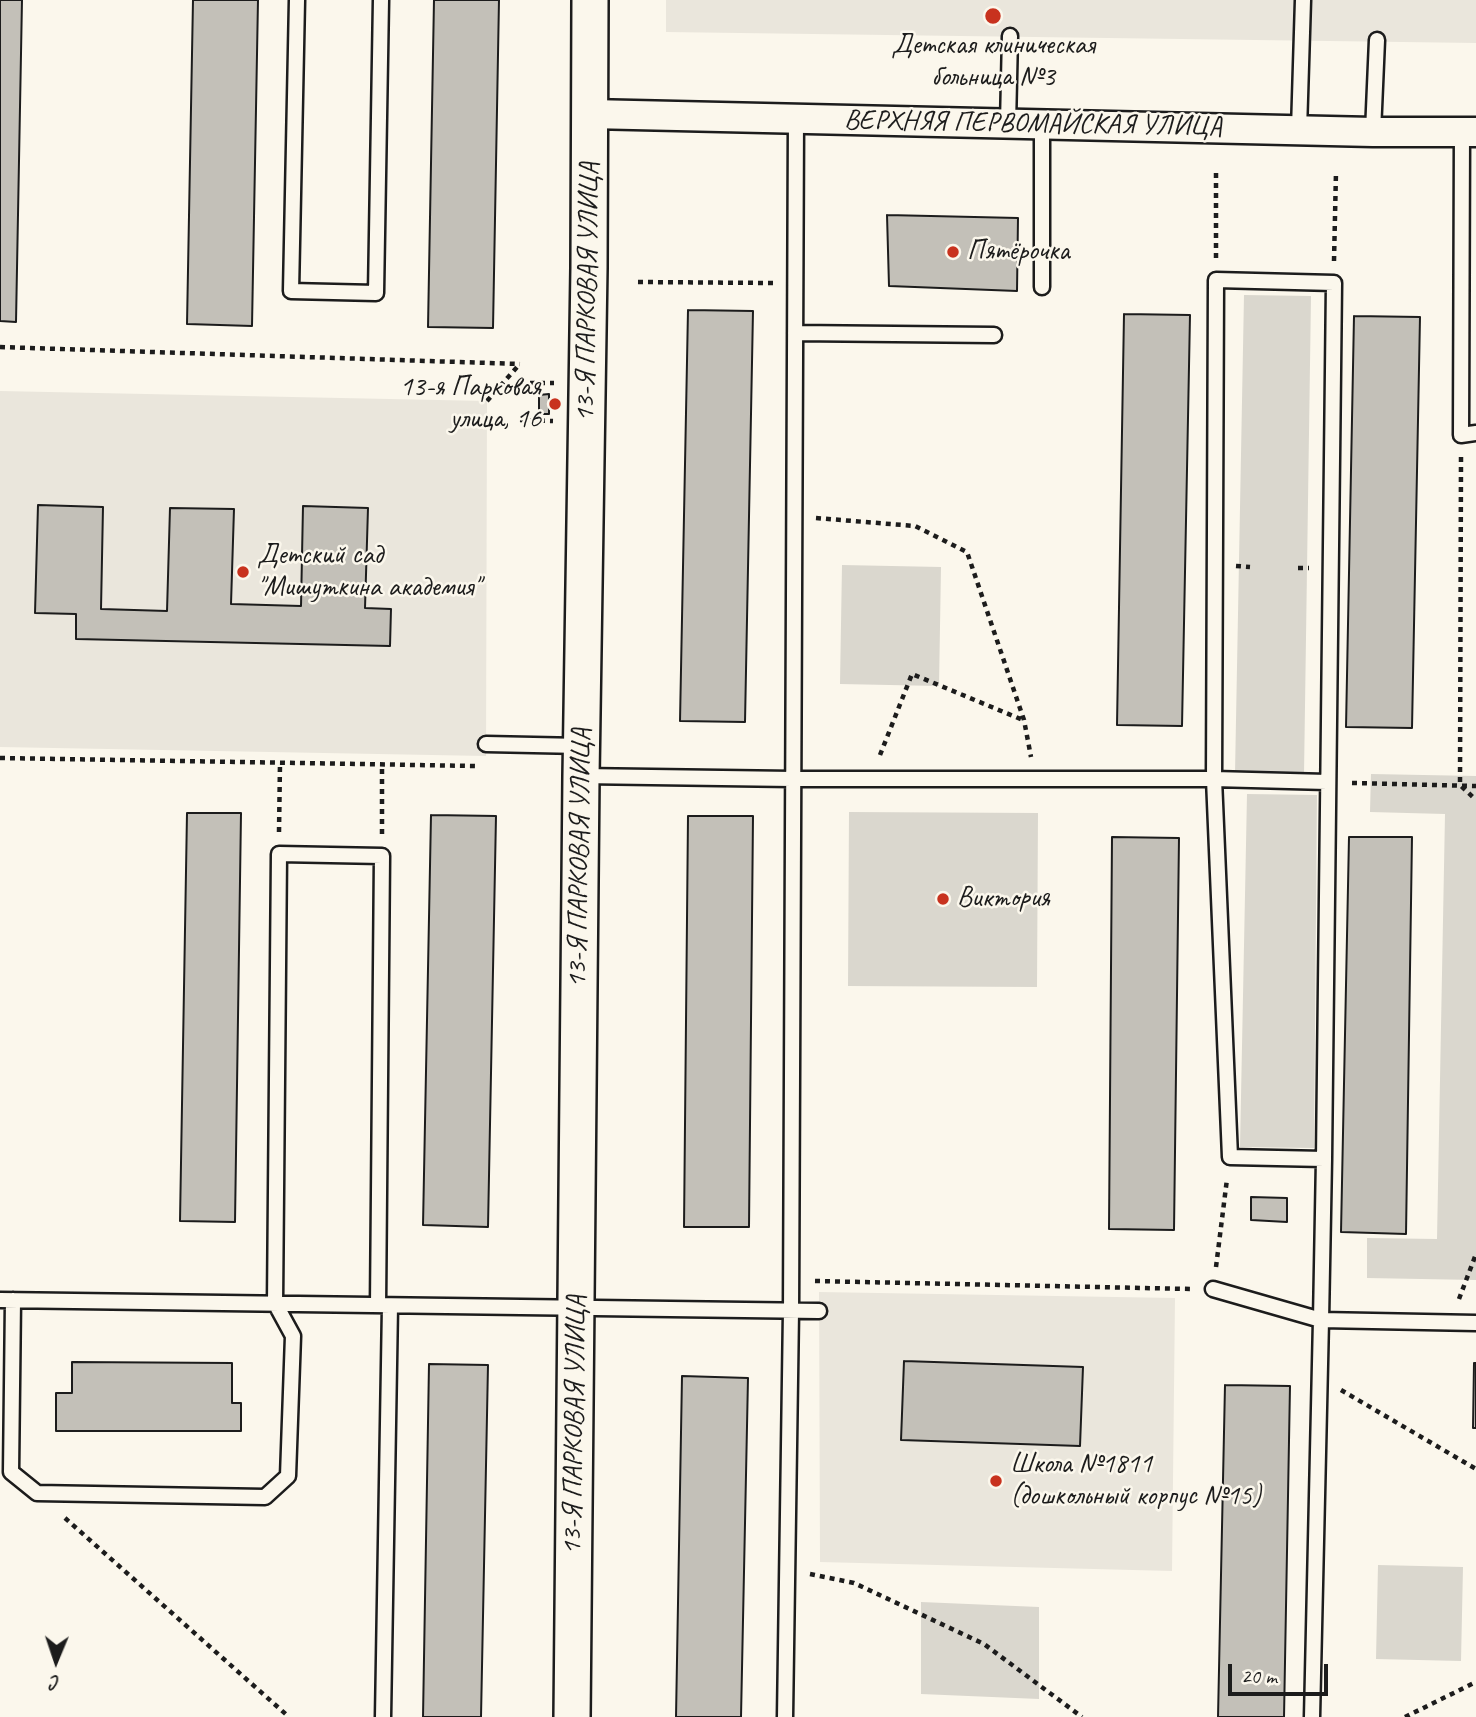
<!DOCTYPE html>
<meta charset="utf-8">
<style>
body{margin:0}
#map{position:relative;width:1476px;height:1717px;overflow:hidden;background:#fbf7ec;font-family:Caveat,sans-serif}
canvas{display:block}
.north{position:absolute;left:21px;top:1626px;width:70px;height:70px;-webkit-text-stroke:5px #fbf7ec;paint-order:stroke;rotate:182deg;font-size:19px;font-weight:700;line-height:28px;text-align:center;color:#1c1c1c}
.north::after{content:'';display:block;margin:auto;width:24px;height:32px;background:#1c1c1c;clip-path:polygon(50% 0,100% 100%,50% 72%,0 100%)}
.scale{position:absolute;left:1228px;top:1664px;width:100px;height:32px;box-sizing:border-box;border:4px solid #1c1c1c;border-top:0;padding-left:9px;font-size:21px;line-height:24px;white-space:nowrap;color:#1c1c1c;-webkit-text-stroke:5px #fbf7ec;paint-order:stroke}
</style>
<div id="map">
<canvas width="1476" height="1717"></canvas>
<div class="north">С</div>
<div class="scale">20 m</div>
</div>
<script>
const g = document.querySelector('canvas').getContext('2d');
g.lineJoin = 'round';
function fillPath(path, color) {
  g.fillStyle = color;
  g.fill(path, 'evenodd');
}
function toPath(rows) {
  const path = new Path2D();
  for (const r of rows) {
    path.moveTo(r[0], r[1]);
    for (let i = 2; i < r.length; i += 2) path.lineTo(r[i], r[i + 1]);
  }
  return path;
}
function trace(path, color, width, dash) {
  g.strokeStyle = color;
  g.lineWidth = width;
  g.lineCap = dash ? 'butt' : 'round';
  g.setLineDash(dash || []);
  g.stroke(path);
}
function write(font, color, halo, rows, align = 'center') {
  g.font = font + ' Caveat,sans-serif';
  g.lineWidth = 5;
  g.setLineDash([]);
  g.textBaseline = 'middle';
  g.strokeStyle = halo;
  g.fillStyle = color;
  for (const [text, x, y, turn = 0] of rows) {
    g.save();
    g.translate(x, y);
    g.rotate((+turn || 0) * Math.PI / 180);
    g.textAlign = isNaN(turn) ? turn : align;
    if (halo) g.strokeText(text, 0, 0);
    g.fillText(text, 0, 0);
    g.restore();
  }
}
const built = toPath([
 [666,0,1476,0,1476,43,666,32],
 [0,391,487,401,486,756,0,747],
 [819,1292,1175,1298,1172,1571,820,1562]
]);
const green = toPath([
 [1244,295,1311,296,1304,774,1235,773],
 [842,565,941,567,939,686,840,684],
 [1371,774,1476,776,1476,1280,1367,1278,1367,1238,1437,1239,1445,814,1370,812],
 [1247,794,1317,795,1314,1148,1240,1147],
 [849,812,1038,813,1037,987,848,986],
 [1378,1565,1463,1567,1461,1661,1376,1659],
 [921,1602,1039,1607,1039,1699,921,1694]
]);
const building = toPath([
 [0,0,22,0,16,322,0,321,0,0],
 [193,0,258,0,252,326,187,324,193,0],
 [434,0,499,0,493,328,428,327,434,0],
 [887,215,1018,218,1017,291,889,286,887,215],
 [688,310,753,311,745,722,680,721,688,310],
 [1124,314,1190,315,1182,726,1117,725,1124,314],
 [1354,316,1420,317,1412,728,1346,727,1354,316],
 [549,394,549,414,539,414,539,395,549,394],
 [38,505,103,507,101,609,167,611,170,508,234,509,231,604,301,606,303,506,368,508,365,608,391,609,390,646,76,639,76,614,35,613,38,505],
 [187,813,241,813,235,1222,180,1221,187,813],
 [431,815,496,816,488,1227,423,1225,431,815],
 [688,816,753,816,749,1227,684,1227,688,816],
 [1112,837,1179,838,1174,1230,1109,1229,1112,837],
 [1349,837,1412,837,1406,1234,1341,1232,1349,837],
 [1251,1197,1287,1198,1287,1222,1251,1220,1251,1197],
 [904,1361,1083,1367,1080,1446,901,1440,904,1361],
 [72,1362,232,1363,232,1403,241,1403,241,1431,56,1431,56,1393,72,1393,72,1362],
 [1474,1363,1476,1363,1476,1428,1473,1428,1474,1363],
 [429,1364,488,1365,481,1717,423,1717,429,1364],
 [682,1376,748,1378,741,1717,676,1717,682,1376],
 [1225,1385,1290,1386,1284,1717,1218,1717,1225,1385]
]);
const path = toPath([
 [1216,258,1216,171],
 [1334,261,1336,172],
 [638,282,773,283],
 [0,347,520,364],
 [520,383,554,383],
 [487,401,519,365],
 [520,420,553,421],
 [1461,457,1460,785,1476,800],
 [816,518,915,526,967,552,1024,720,1031,757],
 [1236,566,1250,567],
 [1298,568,1309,568],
 [880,755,912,674,1023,720],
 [0,758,477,766],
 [1352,783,1476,786],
 [279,832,280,763],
 [382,834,382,764],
 [1216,1267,1227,1179],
 [815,1281,1191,1289],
 [1459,1299,1476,1254],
 [1341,1390,1476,1469],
 [65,1518,289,1717],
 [810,1574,854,1583,984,1644,1082,1717],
 [1405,1717,1476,1682]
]);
const service = toPath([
 [297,0,291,291,376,293,381,0],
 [1008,124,1010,36],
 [1299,130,1303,0],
 [1462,131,1461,435,1476,433],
 [1373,132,1377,40],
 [1042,287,1042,125],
 [795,333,994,335],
 [486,744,581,746],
 [581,776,792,779,1214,779,1327,782],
 [1213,1289,1321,1320,1324,1159,1230,1157,1214,779,1216,280,1334,283,1324,1159],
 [0,1300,819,1311],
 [13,1300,11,1472,37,1493,265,1497,288,1476,293,1336,275,1303,279,854,382,856,378,1305],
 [383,1717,390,1306],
 [785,1717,791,1311,796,118],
 [1312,1717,1321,1320,1476,1323]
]);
const minor = toPath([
 [590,114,1373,132,1476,132]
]);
const tertiary = toPath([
 [572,1717,581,776,589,268,590,0]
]);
const markers = [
 [993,16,9,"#c8321e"],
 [953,252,7,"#c8321e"],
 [555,404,7,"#c8321e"],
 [243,572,7,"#c8321e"],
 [943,899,7,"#c8321e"],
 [996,1481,7,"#c8321e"]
];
const poiNames = [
 ["Детская клиническая",993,46,"center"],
 ["больница №3",993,78,"center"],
 ["Пятёрочка",967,252],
 ["13-я Парковая",541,388,"right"],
 ["улица, 16",541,420,"right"],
 ["Детский сад",257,556],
 ["\"Мишуткина академия\"",257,588],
 ["Виктория",957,899],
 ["Школа №1811",1010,1465],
 ["(дошкольный корпус №15)",1010,1497]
];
const streetNames = [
 ["ВЕРХНЯЯ ПЕРВОМАЙСКАЯ УЛИЦА",1033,124,1],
 ["13-Я ПАРКОВАЯ УЛИЦА",588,292,-89],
 ["13-Я ПАРКОВАЯ УЛИЦА",580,858,-89],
 ["13-Я ПАРКОВАЯ УЛИЦА",575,1425,-89]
];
fillPath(built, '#eae6dc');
fillPath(green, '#dad7ce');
fillPath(building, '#c3c0b8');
trace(building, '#1c1c1c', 2);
trace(service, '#1c1c1c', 19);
trace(minor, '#1c1c1c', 33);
trace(tertiary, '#1c1c1c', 40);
trace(path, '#1c1c1c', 4.5, [5, 5]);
trace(service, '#fbf7ec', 14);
trace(minor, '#fbf7ec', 28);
trace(tertiary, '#fbf7ec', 35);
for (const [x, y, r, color] of markers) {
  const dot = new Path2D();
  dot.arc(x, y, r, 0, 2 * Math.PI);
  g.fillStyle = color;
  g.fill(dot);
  trace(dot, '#fbf7ec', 2.5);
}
write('28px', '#1c1c1c', '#fbf7ec', poiNames, 'left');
write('28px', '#1c1c1c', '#fbf7ec', streetNames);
</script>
